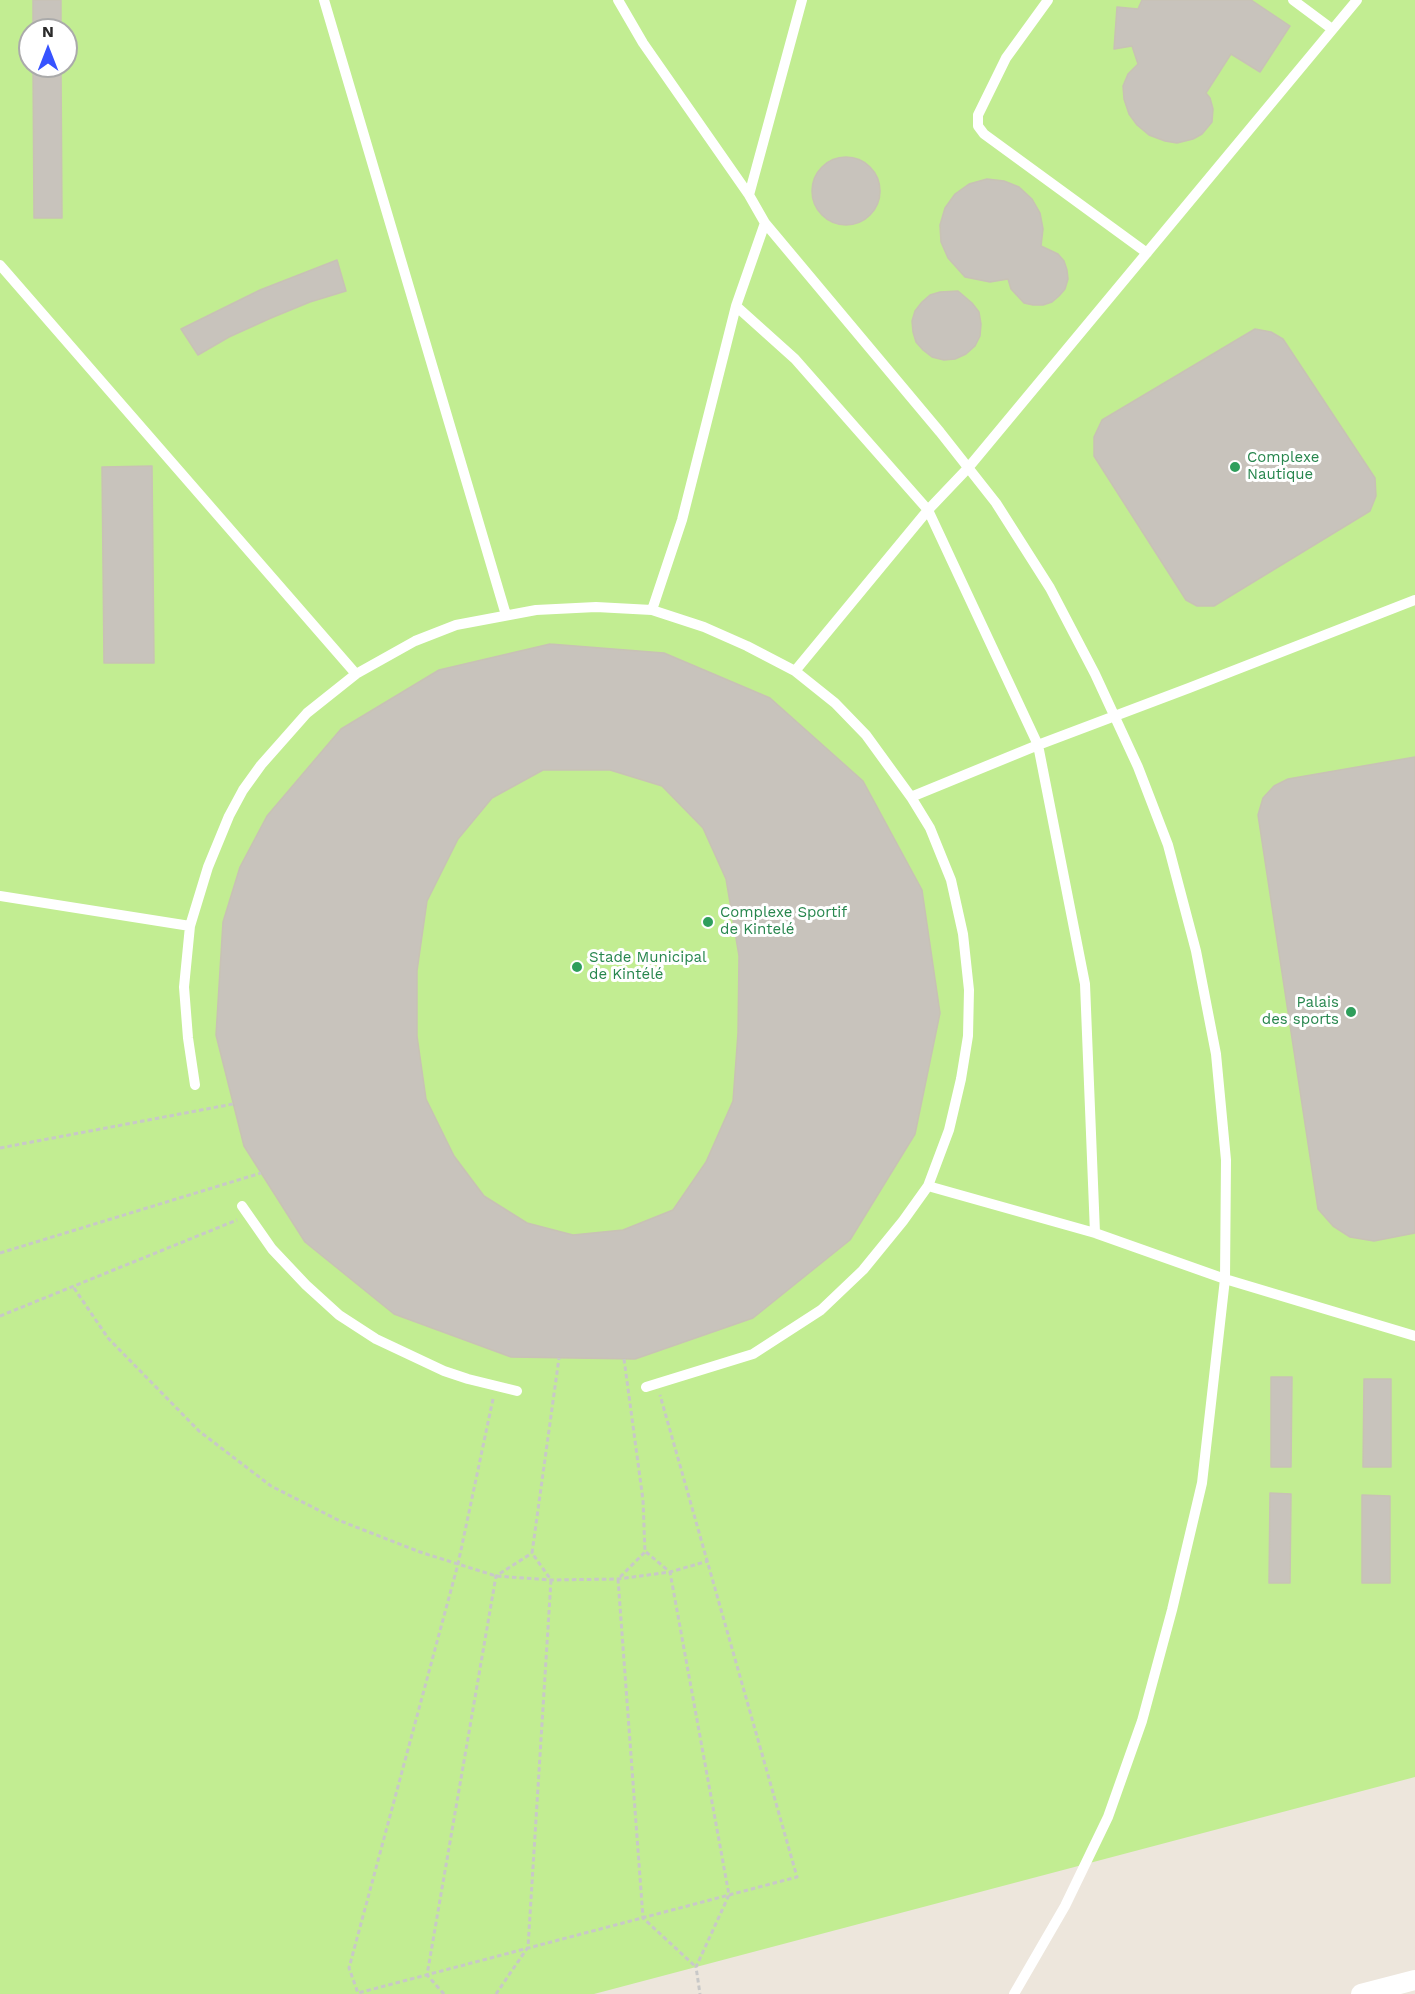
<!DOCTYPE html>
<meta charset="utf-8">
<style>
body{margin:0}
#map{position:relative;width:1415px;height:1994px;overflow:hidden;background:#ede6dc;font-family:"Work Sans",sans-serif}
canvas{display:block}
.north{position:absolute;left:18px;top:18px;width:60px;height:60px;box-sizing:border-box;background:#fff;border:2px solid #aaa;border-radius:50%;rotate:0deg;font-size:16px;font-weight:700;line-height:24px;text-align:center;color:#2a2a2a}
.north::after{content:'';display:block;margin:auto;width:21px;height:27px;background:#3753ff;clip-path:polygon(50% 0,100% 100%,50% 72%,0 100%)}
</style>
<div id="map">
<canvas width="1415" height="1994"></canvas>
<div class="north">N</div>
</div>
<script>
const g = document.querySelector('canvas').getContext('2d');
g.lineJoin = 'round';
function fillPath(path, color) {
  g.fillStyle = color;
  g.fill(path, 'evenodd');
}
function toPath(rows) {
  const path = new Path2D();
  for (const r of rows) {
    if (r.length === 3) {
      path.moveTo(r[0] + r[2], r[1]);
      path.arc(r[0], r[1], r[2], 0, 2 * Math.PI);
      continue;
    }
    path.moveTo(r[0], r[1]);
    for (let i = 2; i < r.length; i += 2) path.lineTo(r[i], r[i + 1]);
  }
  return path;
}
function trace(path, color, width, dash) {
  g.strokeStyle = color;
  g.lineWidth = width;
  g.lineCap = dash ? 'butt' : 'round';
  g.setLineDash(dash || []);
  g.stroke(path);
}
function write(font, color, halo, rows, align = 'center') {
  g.font = font + ' "Work Sans",sans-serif';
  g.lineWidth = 6;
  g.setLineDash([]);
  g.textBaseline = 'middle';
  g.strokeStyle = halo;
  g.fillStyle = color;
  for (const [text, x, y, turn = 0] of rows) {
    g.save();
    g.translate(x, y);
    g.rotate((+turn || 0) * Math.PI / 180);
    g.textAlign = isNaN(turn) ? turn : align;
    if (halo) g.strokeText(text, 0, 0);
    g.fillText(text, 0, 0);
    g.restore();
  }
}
const pitch = toPath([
 [0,0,1415,0,1415,1777,594,1994,0,1994],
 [30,30,66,30,66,66,30,66]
]);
const building = toPath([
 [33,0,61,0,61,30,33,30,33,0],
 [1142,0,1251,0,1290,26,1260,72,1231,54,1206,93,1210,98,1213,109,1212,122,1202,134,1193,139,1177,143,1165,141,1149,135,1137,125,1129,114,1124,99,1123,86,1128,74,1138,64,1132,46,1114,49,1117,7,1138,9,1142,0],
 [33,66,61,66,62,218,34,218,33,66],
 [846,191,34],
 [987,179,1004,181,1019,187,1032,199,1040,213,1043,229,1041,246,1058,254,1064,261,1067,270,1068,279,1065,289,1059,296,1052,302,1043,305,1033,305,1024,303,1011,289,1008,279,990,282,965,277,948,258,941,242,940,225,945,208,955,194,969,184,987,179],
 [337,260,346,291,310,302,271,318,229,337,198,355,181,329,260,290,337,260],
 [958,291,972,303,979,312,981,324,980,336,975,346,966,354,955,359,944,360,932,357,923,350,916,342,913,332,912,321,915,311,922,302,930,295,940,292,958,291],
 [1255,329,1271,332,1283,339,1375,478,1376,496,1370,511,1214,606,1197,606,1186,600,1094,456,1094,437,1102,420,1255,329],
 [152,466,154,663,104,663,102,467,152,466],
 [550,644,664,653,770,698,863,781,922,890,940,1013,915,1134,850,1240,753,1318,635,1359,511,1357,394,1314,305,1242,244,1146,216,1035,223,922,240,867,267,816,341,729,439,670,550,644],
 [543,770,610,770,662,786,703,828,726,879,739,956,738,1033,733,1101,706,1162,673,1210,623,1230,573,1235,527,1223,484,1196,454,1156,426,1099,417,1036,417,971,427,901,458,839,492,798,543,770],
 [1415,757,1415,1233,1374,1241,1350,1237,1333,1226,1318,1209,1258,815,1263,798,1274,786,1288,779,1415,757],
 [1271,1377,1292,1377,1291,1467,1271,1467,1271,1377],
 [1364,1379,1391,1379,1391,1467,1363,1467,1364,1379],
 [1270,1493,1291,1494,1290,1583,1269,1583,1270,1493],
 [1362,1495,1390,1496,1390,1583,1362,1583,1362,1495]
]);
const path = toPath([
 [0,1148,233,1104],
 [0,1253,261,1173],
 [74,1288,108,1338,199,1431,271,1486,338,1520,420,1552,496,1576,551,1580,618,1579,670,1572,708,1561],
 [0,1316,237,1220],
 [624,1359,643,1500,645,1552,618,1579,643,1918,696,1967],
 [493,1399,458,1564,349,1968,358,1993,797,1877,660,1395],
 [646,1552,670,1572,729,1895,696,1967,700,1994],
 [444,1994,427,1975,496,1576,532,1553],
 [496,1994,528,1947,551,1580,532,1553,559,1358]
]);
const lane = toPath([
 [324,0,506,615],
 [618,0,643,43,749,195,765,223,940,432,996,503,1050,588,1095,674,1138,767,1168,845,1196,951,1216,1054,1226,1160,1225,1279,1202,1483,1172,1610,1142,1721,1108,1817,1065,1906,1014,1994],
 [1048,0,1006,58,978,115,978,126,984,134,1147,253],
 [1293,0,1332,29],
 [749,195,802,0],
 [0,265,356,674],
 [736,306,795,359,928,510,1038,745,1085,984,1095,1233],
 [652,610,682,520,736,306,765,223],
 [795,671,928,510,968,468,1357,0],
 [911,797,1038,745,1189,688,1415,600],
 [0,896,190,926],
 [195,1085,188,1038,184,987,190,926,208,867,229,816,243,790,261,765,307,713,356,674,415,641,456,625,536,610,596,607,652,610,704,627,747,646,795,671,835,703,866,735,911,797,930,828,951,880,963,934,969,990,968,1036,961,1079,949,1130,928,1186,903,1221,863,1270,821,1310,753,1354,646,1387],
 [928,1186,1095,1233,1225,1279,1415,1336],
 [242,1206,272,1249,306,1285,339,1315,376,1339,444,1371,468,1379,517,1391]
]);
const street = toPath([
 [1361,1994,1415,1980]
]);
const markers = [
 [1235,467,6,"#2e9e5b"],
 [708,922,6,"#2e9e5b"],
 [577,967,6,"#2e9e5b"],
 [1351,1012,6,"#2e9e5b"]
];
const leisureNames = [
 ["Complexe",1247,458],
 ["Nautique",1247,475],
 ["Complexe Sportif",720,913],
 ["de Kintelé",720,930],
 ["Stade Municipal",589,958],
 ["de Kintélé",589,975],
 ["Palais",1339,1003,"right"],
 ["des sports",1339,1020,"right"]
];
fillPath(pitch, '#c2ed92');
fillPath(building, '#c8c3bc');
trace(building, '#c8c2b5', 1.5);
trace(path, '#c8c8c8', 3, [4.5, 3]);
trace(lane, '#fff', 10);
trace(street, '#fff', 20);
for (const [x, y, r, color] of markers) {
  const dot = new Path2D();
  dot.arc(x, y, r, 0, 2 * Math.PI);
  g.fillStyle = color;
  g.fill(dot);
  trace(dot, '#fff', 2);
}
write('15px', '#27864d', '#fff', leisureNames, 'left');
</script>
